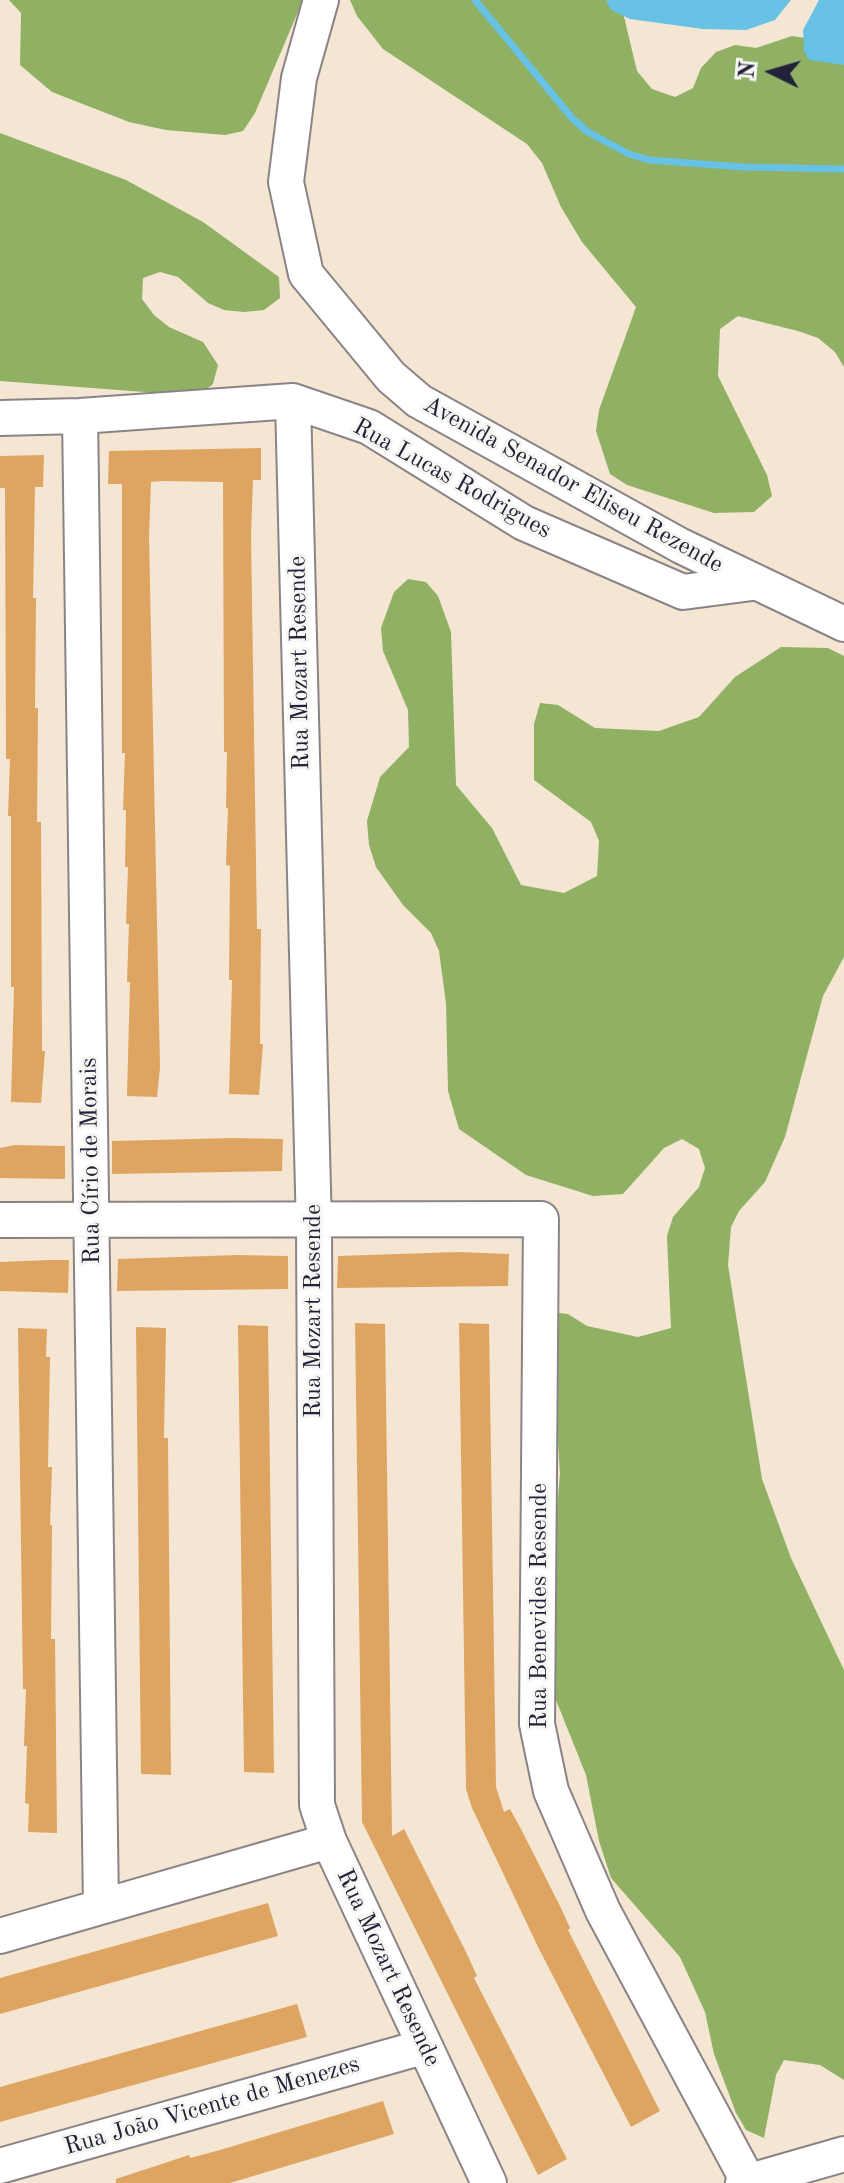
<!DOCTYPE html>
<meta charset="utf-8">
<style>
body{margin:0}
#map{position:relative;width:844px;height:2183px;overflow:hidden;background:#f4e6d2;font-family:"Old Standard TT",serif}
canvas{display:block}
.north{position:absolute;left:732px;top:32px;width:80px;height:80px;-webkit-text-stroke:6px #f6f6f2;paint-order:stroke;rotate:275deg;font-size:22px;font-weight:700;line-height:32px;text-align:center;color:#22223b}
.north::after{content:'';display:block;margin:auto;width:28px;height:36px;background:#22223b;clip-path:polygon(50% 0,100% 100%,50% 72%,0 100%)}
</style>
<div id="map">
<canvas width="844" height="2183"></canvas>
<div class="north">N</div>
</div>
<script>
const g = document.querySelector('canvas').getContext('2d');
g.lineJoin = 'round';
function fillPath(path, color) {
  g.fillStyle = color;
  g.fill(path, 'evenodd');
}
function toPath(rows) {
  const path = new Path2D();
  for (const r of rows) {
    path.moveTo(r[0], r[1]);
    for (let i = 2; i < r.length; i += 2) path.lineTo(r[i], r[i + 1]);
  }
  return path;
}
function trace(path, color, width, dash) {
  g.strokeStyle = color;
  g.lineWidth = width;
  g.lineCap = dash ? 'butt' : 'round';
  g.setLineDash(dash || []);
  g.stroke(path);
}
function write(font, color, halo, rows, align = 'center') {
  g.font = font + ' "Old Standard TT",serif';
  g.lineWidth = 6;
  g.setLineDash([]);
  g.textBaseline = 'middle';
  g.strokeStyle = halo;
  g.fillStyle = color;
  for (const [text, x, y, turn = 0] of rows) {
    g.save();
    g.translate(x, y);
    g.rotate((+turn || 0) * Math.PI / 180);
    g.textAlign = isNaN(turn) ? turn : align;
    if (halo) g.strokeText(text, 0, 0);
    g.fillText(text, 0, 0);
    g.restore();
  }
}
const forest = toPath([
 [9,0,303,0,255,113,243,131,225,135,166,130,129,122,52,92,20,65,21,13],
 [350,0,620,0,637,71,652,89,675,97,693,88,701,68,716,52,735,45,756,48,792,36,844,44,844,367,835,352,818,338,798,331,738,316,720,329,718,376,767,475,772,496,754,512,714,513,627,485,610,474,596,431,599,410,636,307,582,242,561,207,542,163,527,144,383,49,357,16],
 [0,133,126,180,203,222,279,277,280,298,264,310,244,312,224,310,208,303,178,277,160,272,143,278,142,299,154,315,169,327,203,342,218,365,213,384,197,396,0,381],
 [408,579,426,582,438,596,451,632,456,785,492,828,521,885,564,893,597,876,599,841,591,822,534,780,534,724,540,703,558,705,595,728,659,731,699,717,735,677,781,647,828,648,844,656,844,957,823,996,785,1137,765,1182,739,1211,731,1227,728,1265,762,1479,791,1558,844,1670,844,2080,820,2065,784,2060,776,2075,764,2138,746,2130,736,2113,714,2054,705,2012,680,1957,611,1878,599,1841,586,1775,556,1700,552,1660,549,1600,560,1474,550,1312,568,1314,587,1326,638,1337,671,1328,667,1236,673,1217,699,1187,705,1168,699,1149,682,1139,664,1148,623,1194,593,1196,526,1175,459,1129,448,1091,446,1003,439,951,431,933,403,905,376,867,369,845,367,821,380,777,409,747,408,710,383,651,381,628,394,592]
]);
const water = toPath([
 [606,0,791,0,775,20,746,30,703,29,630,19,611,10],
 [819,0,844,0,844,65,809,60,804,51,803,30]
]);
const stream = toPath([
 [475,0,572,118,588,132,629,154,649,160,743,167,844,169]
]);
const building = toPath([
 [261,448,261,480,253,480,251,534,257,929,261,929,260,1044,263,1044,259,1095,229,1094,232,980,229,980,230,866,226,865,228,808,226,808,227,752,224,752,223,482,163,481,151,482,149,536,160,1068,157,1097,127,1096,130,982,127,982,129,924,126,924,128,867,125,867,126,810,123,810,125,753,122,753,122,484,108,484,109,451],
 [44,455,43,487,35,487,33,598,36,598,35,708,38,708,37,822,41,822,42,1051,45,1051,41,1103,11,1102,14,987,11,987,11,816,8,816,10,759,6,759,5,488,0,488,0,456],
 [233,1138,283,1139,282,1171,112,1174,112,1141],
 [15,1145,65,1146,65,1179,0,1178,0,1148],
 [458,1252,509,1254,508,1286,337,1288,338,1256],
 [238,1255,288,1256,288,1289,117,1291,118,1259],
 [48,1260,69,1260,68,1293,0,1291,0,1262],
 [355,1323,385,1324,392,1836,404,1829,467,1954,477,1976,474,1978,567,2159,538,2175,362,1822],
 [459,1323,489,1324,496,1787,504,1812,510,1809,522,1831,560,1906,570,1928,568,1930,660,2111,631,2127,540,1951,472,1808,466,1789],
 [238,1325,268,1326,274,1773,244,1772],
 [136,1327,166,1328,164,1438,168,1438,171,1775,141,1774],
 [18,1328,47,1329,46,1357,50,1357,48,1467,52,1467,50,1525,52,1525,51,1639,55,1639,57,1833,28,1832,29,1804,25,1803,27,1746,24,1746,26,1689,23,1689],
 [268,1903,278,1936,0,2014,0,1978],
 [297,2004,307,2037,0,2122,0,2087],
 [383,2101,394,2134,374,2140,230,2183,116,2183,116,2179,189,2155,190,2158,220,2150]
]);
const minor = toPath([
 [321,0,299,78,286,182,306,274,391,377,419,401,681,546,844,624],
 [293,401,314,1229,317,1805,329,1841,489,2183],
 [80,416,101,1906],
 [0,418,80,416,293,401,369,427,524,523,683,592,752,583],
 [0,1220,541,1219,537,1724,551,1791,603,1911,749,2183],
 [0,1936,329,1841],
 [0,2166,423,2047],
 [743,2183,844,2154]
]);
const streetNames = [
 ["Rua Lucas Rodrigues",452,479,29],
 ["Avenida Senador Eliseu Rezende",573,485,29],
 ["Rua Mozart Resende",300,663,-91],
 ["Rua Círio de Morais",91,1161,-91],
 ["Rua Mozart Resende",314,1311,-90],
 ["Rua Benevides Resende",540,1606,-90],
 ["Rua Mozart Resende",388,1968,65],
 ["Rua João Vicente de Menezes",212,2106,-16]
];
fillPath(forest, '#90b064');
fillPath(water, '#67c2e5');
trace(stream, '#67c2e5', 7);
fillPath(building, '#dea562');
trace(minor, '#8b8486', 38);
trace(minor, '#fff', 34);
write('24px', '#22223b', '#f6f6f2', streetNames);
</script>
